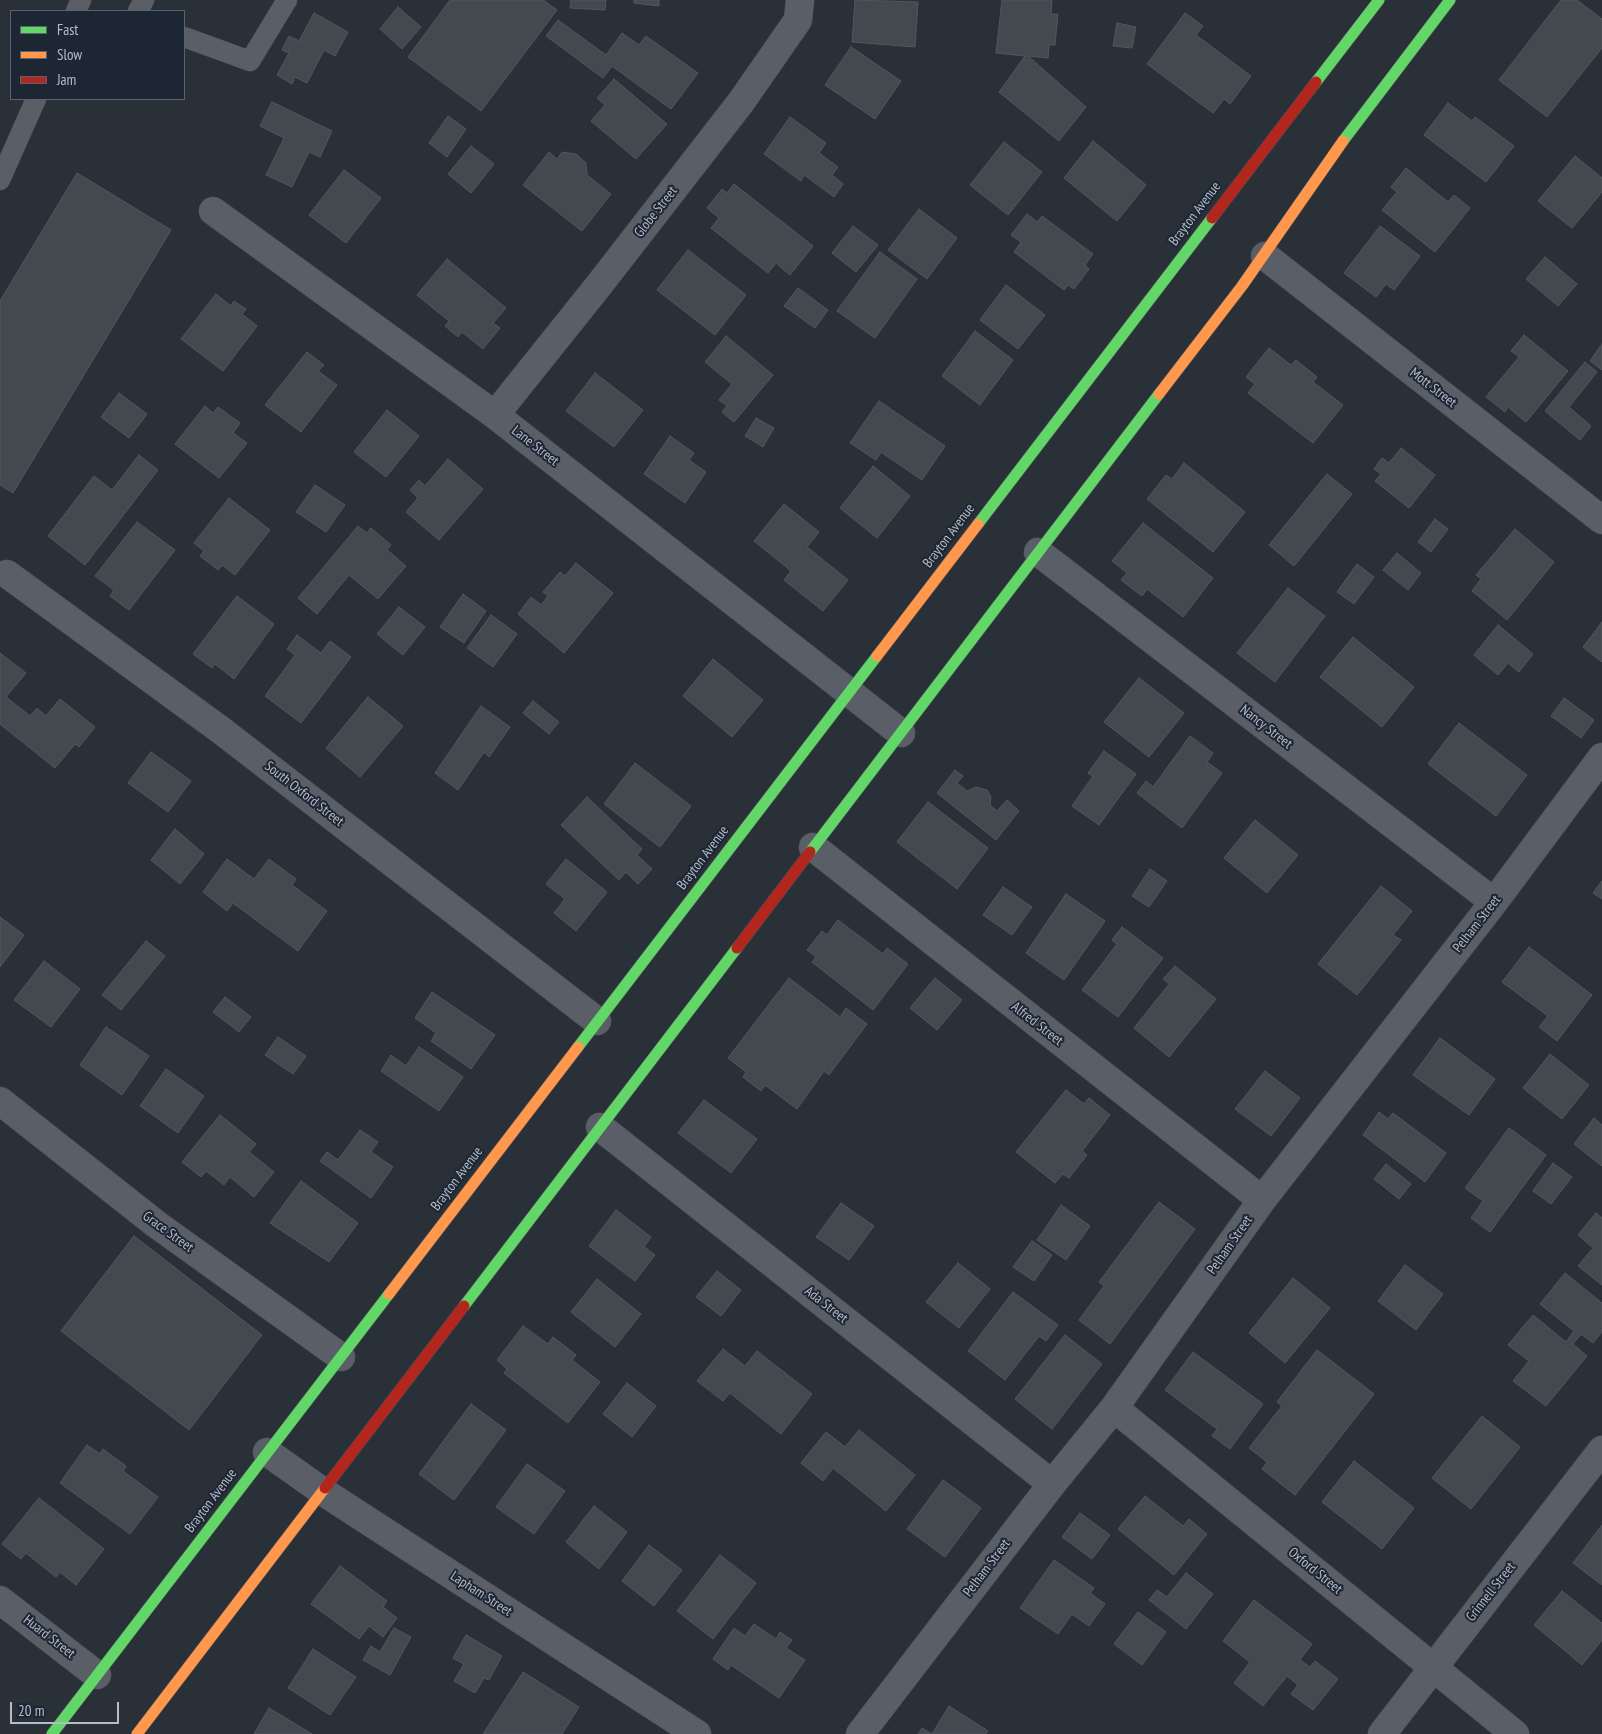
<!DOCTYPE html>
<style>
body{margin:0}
#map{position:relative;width:1602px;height:1734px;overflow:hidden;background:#2a3038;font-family:"PT Sans Narrow",sans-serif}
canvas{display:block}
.legend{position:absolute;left:10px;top:10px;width:175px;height:90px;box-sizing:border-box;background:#1d2633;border:1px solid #59626f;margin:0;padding:6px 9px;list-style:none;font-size:15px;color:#b4bcc9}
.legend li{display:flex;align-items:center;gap:10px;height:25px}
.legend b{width:25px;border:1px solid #59626f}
.scale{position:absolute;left:10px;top:1702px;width:109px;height:22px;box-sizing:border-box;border:2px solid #b4bcc9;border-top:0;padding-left:6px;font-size:15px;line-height:18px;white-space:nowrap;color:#b4bcc9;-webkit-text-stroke:4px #1d2633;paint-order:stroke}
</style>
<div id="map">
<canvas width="1602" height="1734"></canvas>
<ul class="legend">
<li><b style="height:6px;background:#63d668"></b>Fast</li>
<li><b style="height:6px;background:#ff974d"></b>Slow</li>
<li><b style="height:6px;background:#b3261e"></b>Jam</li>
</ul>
<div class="scale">20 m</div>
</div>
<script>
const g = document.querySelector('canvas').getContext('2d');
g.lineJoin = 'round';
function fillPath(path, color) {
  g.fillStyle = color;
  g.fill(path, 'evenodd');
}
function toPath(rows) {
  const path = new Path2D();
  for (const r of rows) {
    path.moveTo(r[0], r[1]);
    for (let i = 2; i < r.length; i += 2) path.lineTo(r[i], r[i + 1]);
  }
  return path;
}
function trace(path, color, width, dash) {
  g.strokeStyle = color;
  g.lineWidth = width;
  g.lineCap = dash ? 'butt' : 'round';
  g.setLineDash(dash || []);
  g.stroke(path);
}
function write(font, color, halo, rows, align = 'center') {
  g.font = font + ' "PT Sans Narrow",sans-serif';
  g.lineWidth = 4;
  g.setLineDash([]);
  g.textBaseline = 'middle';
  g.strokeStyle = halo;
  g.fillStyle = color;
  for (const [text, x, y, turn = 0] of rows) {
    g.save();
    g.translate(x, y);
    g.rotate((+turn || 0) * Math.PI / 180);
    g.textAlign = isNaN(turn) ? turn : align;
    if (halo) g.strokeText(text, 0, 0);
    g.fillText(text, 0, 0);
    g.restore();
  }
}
const building = toPath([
 [450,0,543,0,557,10,481,111,408,57,450,0],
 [571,0,606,0,605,10,570,8,571,0],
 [634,0,659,0,659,6,634,3,634,0],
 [855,0,918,2,915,47,852,42,855,0],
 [1002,0,1052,0,1051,14,1058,14,1055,45,1049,45,1048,58,1028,56,1086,107,1059,141,999,92,1025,56,996,53,1002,0],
 [1561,0,1577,0,1602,19,1602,48,1547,117,1499,80,1561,0],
 [398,7,421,27,402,49,380,29,398,7],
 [314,13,348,32,335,56,324,50,307,83,295,77,292,84,277,75,289,53,282,50,289,36,299,41,314,13],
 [1185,13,1203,26,1196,35,1251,76,1230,104,1224,99,1213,113,1147,64,1185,13],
 [558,20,606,55,622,33,639,45,646,36,698,73,671,109,612,66,603,78,546,36,558,20],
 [1117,23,1136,27,1132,48,1113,46,1117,23],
 [851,47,901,81,875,119,825,85,851,47],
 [614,79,667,124,636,159,591,121,605,105,597,98,614,79],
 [272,102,332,131,320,157,309,152,292,187,266,175,284,138,260,126,272,102],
 [1448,103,1472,121,1475,117,1514,146,1486,182,1424,135,1448,103],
 [448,116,466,129,447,157,429,143,448,116],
 [790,117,826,143,819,153,838,167,832,175,843,184,834,197,804,175,801,181,764,154,790,117],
 [1093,141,1146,185,1117,221,1064,178,1093,141],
 [1004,142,1042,172,1008,215,970,185,1004,142],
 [471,146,494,164,471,193,448,174,471,146],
 [549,152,557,159,562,152,576,154,586,163,587,175,611,194,582,231,523,185,549,152],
 [1575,156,1602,178,1602,192,1572,228,1538,201,1575,156],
 [1406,168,1448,202,1454,195,1470,208,1435,252,1382,210,1397,192,1391,187,1406,168],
 [344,170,381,198,346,243,309,215,344,170],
 [77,173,171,230,13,493,0,485,0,301,77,173],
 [734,184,813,246,790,275,776,263,768,273,711,228,719,218,707,208,722,189,727,193,734,184],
 [919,209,957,238,927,279,888,250,919,209],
 [1027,214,1037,222,1042,216,1093,254,1085,265,1089,269,1074,289,1068,285,1064,290,1014,252,1021,242,1011,235,1027,214],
 [853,226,878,245,856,272,832,253,853,226],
 [1380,226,1420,256,1394,290,1386,284,1376,297,1344,273,1380,226],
 [688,250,746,295,715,335,657,290,688,250],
 [880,252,917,279,875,338,837,311,880,252],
 [1545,257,1577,284,1558,306,1526,279,1545,257],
 [447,259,506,308,493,323,500,328,483,349,462,332,458,337,445,326,449,321,417,295,447,259],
 [1006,285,1045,315,1018,349,980,320,1006,285],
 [798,288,828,310,815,328,784,306,798,288],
 [216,294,231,306,234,301,246,309,242,314,257,326,223,371,181,339,216,294],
 [975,331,1013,360,980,405,942,376,975,331],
 [1524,335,1568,371,1526,422,1508,407,1505,412,1486,397,1519,357,1511,351,1524,335],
 [726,336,773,375,734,422,722,412,727,406,719,400,732,384,705,362,726,336],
 [1602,344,1602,370,1590,361,1602,344],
 [1269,348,1291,365,1296,360,1317,377,1313,382,1343,405,1313,443,1248,393,1255,384,1246,377,1269,348],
 [307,352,324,365,318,371,337,385,301,432,265,405,307,352],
 [1585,362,1597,372,1569,407,1591,426,1580,440,1545,411,1585,362],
 [595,373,643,410,614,447,566,411,595,373],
 [119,393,147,414,129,438,101,417,119,393],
 [879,401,945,446,922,480,881,452,876,460,850,443,879,401],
 [205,406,213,413,218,407,240,423,233,433,247,443,219,478,175,444,205,406],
 [387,410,419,436,386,477,354,452,387,410],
 [756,418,774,428,763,447,745,436,756,418],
 [670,436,694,453,689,460,706,472,685,503,644,474,670,436],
 [1401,448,1435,475,1409,508,1375,481,1381,474,1374,469,1382,458,1389,463,1401,448],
 [139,455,158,470,85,565,48,536,94,476,112,490,139,455],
 [448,459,483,489,439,540,406,512,418,498,410,490,419,480,425,486,448,459],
 [1184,463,1245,512,1213,552,1147,499,1166,475,1172,479,1184,463],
 [873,466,910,496,877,538,840,508,873,466],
 [1327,474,1352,494,1294,566,1269,545,1327,474],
 [315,485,345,505,326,532,296,512,315,485],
 [229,498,270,530,235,575,222,565,218,570,200,556,204,551,194,543,229,498],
 [784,504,819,532,807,547,848,580,823,611,784,580,791,571,754,541,784,504],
 [1435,519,1448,529,1431,552,1418,542,1435,519],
 [137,522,175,550,129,610,110,596,114,590,95,576,137,522],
 [1143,523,1213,578,1183,617,1147,589,1142,596,1121,580,1127,573,1112,561,1143,523],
 [358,526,367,533,371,528,391,545,387,550,406,566,378,599,349,575,317,614,298,598,358,526],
 [1515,529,1554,562,1507,620,1472,591,1481,579,1476,575,1515,529],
 [1397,553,1421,573,1408,590,1383,570,1397,553],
 [576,563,613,593,564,653,518,614,531,597,541,605,548,596,543,592,560,572,565,576,576,563],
 [1357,564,1374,577,1354,604,1337,592,1357,564],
 [1288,588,1325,616,1275,682,1237,653,1288,588],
 [463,594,486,611,464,643,440,627,463,594],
 [237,596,274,624,234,679,215,664,212,668,193,654,237,596],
 [399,607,425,627,403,655,377,634,399,607],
 [491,615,517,634,493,667,467,648,491,615],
 [1602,622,1602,662,1583,647,1602,622],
 [1498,625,1533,654,1519,672,1508,663,1498,675,1474,655,1498,625],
 [297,635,321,653,330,641,351,657,301,723,265,696,295,655,287,649,297,635],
 [1353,637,1414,687,1382,727,1320,677,1353,637],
 [0,653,26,673,6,697,30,716,37,708,46,716,60,699,95,727,79,747,75,744,55,768,0,724,0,653],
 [713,659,763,700,732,737,683,696,713,659],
 [1139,678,1184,713,1149,757,1104,722,1139,678],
 [368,697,403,726,360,777,326,748,368,697],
 [1564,698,1594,720,1581,738,1551,716,1564,698],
 [533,701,559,722,549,734,523,713,533,701],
 [481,706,510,727,489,757,484,752,458,790,435,773,481,706],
 [1459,723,1527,775,1496,816,1428,764,1459,723],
 [1190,736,1213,753,1207,762,1222,773,1182,828,1137,793,1146,781,1153,787,1190,736],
 [1104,751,1136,774,1099,825,1072,806,1093,776,1088,773,1104,751],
 [151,752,191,781,168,812,128,783,151,752],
 [635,763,691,806,660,847,604,804,635,763],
 [955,770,963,776,957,783,967,791,976,787,987,790,991,797,990,805,997,811,1007,800,1019,811,996,840,937,793,955,770],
 [587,797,642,849,637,855,652,869,638,884,626,872,619,880,561,825,587,797],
 [928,802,988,848,957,889,897,842,928,802],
 [1255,820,1298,855,1267,893,1224,858,1255,820],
 [175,829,204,854,180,884,151,860,175,829],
 [227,859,254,879,269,859,296,879,292,885,327,911,298,951,233,903,227,911,203,892,227,859],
 [566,859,607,892,576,931,554,913,565,899,546,884,566,859],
 [1150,869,1167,881,1149,907,1132,896,1150,869],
 [1602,881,1602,899,1593,893,1602,881],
 [1381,886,1412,911,1393,935,1401,940,1357,995,1318,964,1381,886],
 [1003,887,1032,907,1012,935,983,915,1003,887],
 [1066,894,1105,921,1064,980,1026,953,1066,894],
 [0,917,24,935,0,967,0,917],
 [838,920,883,954,887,948,908,964,873,1010,812,962,816,957,807,950,822,931,827,935,838,920],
 [1122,927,1163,958,1118,1017,1082,990,1117,944,1112,940,1122,927],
 [146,941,165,956,121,1010,102,995,146,941],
 [1529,947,1592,995,1557,1041,1539,1027,1548,1016,1502,982,1529,947],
 [44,961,80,989,51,1027,14,1000,44,961],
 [1175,966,1216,999,1169,1057,1134,1028,1169,984,1163,979,1175,966],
 [789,978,840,1017,846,1008,867,1024,829,1075,824,1071,797,1109,765,1085,761,1091,743,1077,746,1072,728,1058,789,978],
 [935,978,962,1000,937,1030,910,1008,935,978],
 [432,992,495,1035,471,1069,431,1041,436,1033,415,1018,432,992],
 [225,997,251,1017,239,1032,213,1012,225,997],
 [106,1027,149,1056,122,1095,80,1065,106,1027],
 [278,1037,306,1056,293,1074,265,1055,278,1037],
 [1440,1038,1495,1079,1469,1115,1413,1075,1440,1038],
 [419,1047,463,1077,439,1111,381,1071,391,1055,406,1066,419,1047],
 [1550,1054,1589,1085,1562,1119,1523,1088,1550,1054],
 [166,1069,204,1096,178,1133,140,1106,166,1069],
 [1265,1071,1300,1098,1271,1136,1235,1109,1265,1071],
 [1066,1090,1084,1104,1089,1098,1110,1115,1082,1151,1087,1155,1069,1178,1063,1174,1055,1183,1016,1152,1066,1090],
 [704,1100,757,1139,731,1173,678,1133,704,1100],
 [1379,1112,1388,1119,1393,1113,1446,1153,1425,1182,1363,1135,1379,1112],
 [220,1115,256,1144,249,1152,274,1172,254,1197,230,1177,224,1185,206,1171,201,1177,182,1162,220,1115],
 [1594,1118,1602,1125,1602,1166,1574,1144,1594,1118],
 [1509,1128,1546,1155,1490,1232,1471,1218,1483,1201,1465,1188,1509,1128],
 [360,1130,378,1142,371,1152,393,1167,371,1198,320,1161,327,1152,338,1160,360,1130],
 [1553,1163,1572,1177,1551,1204,1533,1191,1553,1163],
 [1386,1164,1411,1184,1399,1199,1374,1179,1386,1164],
 [301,1181,358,1223,329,1262,270,1223,301,1181],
 [1159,1202,1195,1229,1110,1344,1079,1320,1104,1286,1099,1282,1159,1202],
 [841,1203,874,1226,849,1260,816,1237,841,1203],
 [1061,1205,1090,1226,1066,1260,1037,1240,1061,1205],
 [616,1210,651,1237,644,1247,655,1255,635,1281,589,1246,616,1210],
 [1596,1213,1602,1218,1602,1285,1578,1266,1593,1248,1578,1235,1596,1213],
 [134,1236,262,1335,189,1430,61,1331,134,1236],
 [1032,1241,1052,1255,1034,1281,1013,1267,1032,1241],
 [958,1263,990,1289,959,1328,926,1302,958,1263],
 [1405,1265,1443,1294,1416,1330,1378,1301,1405,1265],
 [717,1271,741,1290,721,1316,696,1297,717,1271],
 [1565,1273,1602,1303,1602,1332,1593,1343,1581,1334,1573,1344,1587,1356,1546,1406,1513,1381,1529,1361,1508,1345,1533,1315,1566,1342,1574,1331,1540,1304,1565,1273],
 [1293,1278,1330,1308,1285,1363,1249,1333,1293,1278],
 [597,1279,641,1314,615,1347,571,1312,597,1279],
 [1013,1292,1058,1325,1046,1341,1039,1336,1005,1380,968,1351,1013,1292],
 [523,1326,548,1344,553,1337,576,1355,572,1360,600,1382,568,1423,504,1373,507,1369,497,1360,523,1326],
 [1065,1335,1102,1364,1052,1429,1015,1399,1065,1335],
 [723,1349,745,1366,757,1351,812,1394,781,1434,730,1393,723,1401,697,1381,723,1349],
 [1317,1350,1374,1394,1295,1495,1262,1469,1267,1462,1249,1448,1282,1406,1277,1402,1317,1350],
 [1193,1352,1263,1404,1230,1449,1212,1436,1217,1429,1165,1390,1193,1352],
 [627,1383,656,1406,632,1437,603,1414,627,1383],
 [471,1404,506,1430,454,1500,419,1474,471,1404],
 [1482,1416,1520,1447,1471,1509,1432,1478,1482,1416],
 [859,1430,915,1475,886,1511,833,1468,823,1481,801,1463,826,1432,845,1447,859,1430],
 [87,1445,100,1454,103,1449,126,1466,123,1471,158,1497,130,1534,60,1483,87,1445],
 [1354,1461,1414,1508,1382,1549,1322,1502,1354,1461],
 [527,1464,565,1491,534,1534,496,1507,527,1464],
 [943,1480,981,1508,945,1557,907,1529,943,1480],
 [1145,1496,1183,1526,1189,1519,1207,1534,1174,1575,1118,1529,1145,1496],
 [39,1498,104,1549,76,1585,60,1572,56,1577,26,1553,21,1559,2,1544,39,1498],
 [594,1506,627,1532,599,1569,566,1542,594,1506],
 [1080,1513,1110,1535,1092,1559,1062,1537,1080,1513],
 [1602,1525,1602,1585,1573,1563,1602,1525],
 [649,1545,682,1570,654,1606,622,1581,649,1545],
 [720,1555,756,1583,713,1639,677,1611,720,1555],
 [1054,1560,1094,1588,1090,1593,1105,1604,1089,1626,1072,1614,1058,1634,1020,1608,1054,1560],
 [340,1566,387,1601,383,1607,397,1618,383,1637,369,1626,359,1639,311,1604,340,1566],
 [1186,1573,1213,1594,1186,1629,1149,1600,1157,1590,1167,1597,1186,1573],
 [1562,1591,1602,1623,1602,1640,1582,1665,1534,1625,1562,1591],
 [1254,1600,1312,1644,1300,1660,1310,1667,1315,1661,1338,1679,1313,1710,1291,1694,1298,1685,1287,1676,1263,1706,1234,1683,1250,1662,1223,1641,1254,1600],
 [1138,1612,1166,1632,1142,1665,1114,1644,1138,1612],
 [754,1624,776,1639,780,1632,792,1640,786,1648,805,1660,779,1698,731,1665,728,1670,713,1659,734,1628,745,1636,754,1624],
 [394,1628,411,1637,390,1675,363,1660,371,1646,380,1652,394,1628],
 [466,1635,502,1656,489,1680,484,1678,475,1693,454,1681,464,1664,453,1658,466,1635],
 [313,1649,356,1677,330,1715,288,1688,313,1649],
 [523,1672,579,1707,562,1734,483,1734,523,1672],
 [949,1706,988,1731,986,1734,918,1734,922,1728,932,1734,949,1706],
 [269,1708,312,1734,254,1734,269,1708]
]);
const lane = toPath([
 [76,11,81,0],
 [138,11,144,0],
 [184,37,250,61,287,0],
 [0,180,36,99]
]);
const street = toPath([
 [213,211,495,415,901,733],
 [1265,256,1602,520],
 [495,415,599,285,741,102,798,20,800,0],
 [1038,552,1494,902],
 [7,574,222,731,597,1021],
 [813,847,1262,1200],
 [0,1101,156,1224,341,1357],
 [600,1127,1052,1484],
 [1114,1408,1515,1734],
 [267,1452,322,1491,697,1734],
 [0,1600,97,1675],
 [860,1734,1052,1484,1114,1408,1262,1200,1494,902,1602,757],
 [1382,1734,1602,1450]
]);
const fast = toPath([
 [1316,82,1379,0],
 [1343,141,1450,0],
 [978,524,1212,218],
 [810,852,1159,394],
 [578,1047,877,656],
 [464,1306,737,948],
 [52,1734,389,1294]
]);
const slow = toPath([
 [1159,394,1242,286,1343,141],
 [877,656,978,524],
 [389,1294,578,1047],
 [137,1734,325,1488]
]);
const jam = toPath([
 [1212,218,1316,82],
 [737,948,810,852],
 [325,1488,464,1306]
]);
const streetNames = [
 ["Globe Street",656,212,-52],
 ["Brayton Avenue",1195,214,-53],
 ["Mott Street",1433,388,38],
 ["Lane Street",535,446,38],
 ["Brayton Avenue",949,536,-53],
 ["Nancy Street",1266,727,38],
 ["South Oxford Street",304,794,38],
 ["Brayton Avenue",703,858,-53],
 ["Pelham Street",1477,924,-52],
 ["Alfred Street",1037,1024,38],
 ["Brayton Avenue",457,1179,-53],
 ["Grace Street",168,1232,36],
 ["Pelham Street",1230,1245,-55],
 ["Ada Street",826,1305,38],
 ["Brayton Avenue",211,1501,-53],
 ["Pelham Street",987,1568,-53],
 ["Oxford Street",1315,1571,39],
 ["Grinnell Street",1491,1592,-52],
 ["Lapham Street",481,1594,33],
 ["Huard Street",49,1637,38]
];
fillPath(building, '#444950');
trace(building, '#52575f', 1);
trace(lane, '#484c53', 21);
trace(street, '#484c53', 29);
trace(fast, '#484c53', 12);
trace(slow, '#484c53', 12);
trace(jam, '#484c53', 12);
trace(lane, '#5a5e66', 20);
trace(street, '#5a5e66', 28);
trace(fast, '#63d668', 11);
trace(slow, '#ff974d', 11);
trace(jam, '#b3261e', 11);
write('14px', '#b4bcc9', '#1d2633', streetNames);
</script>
